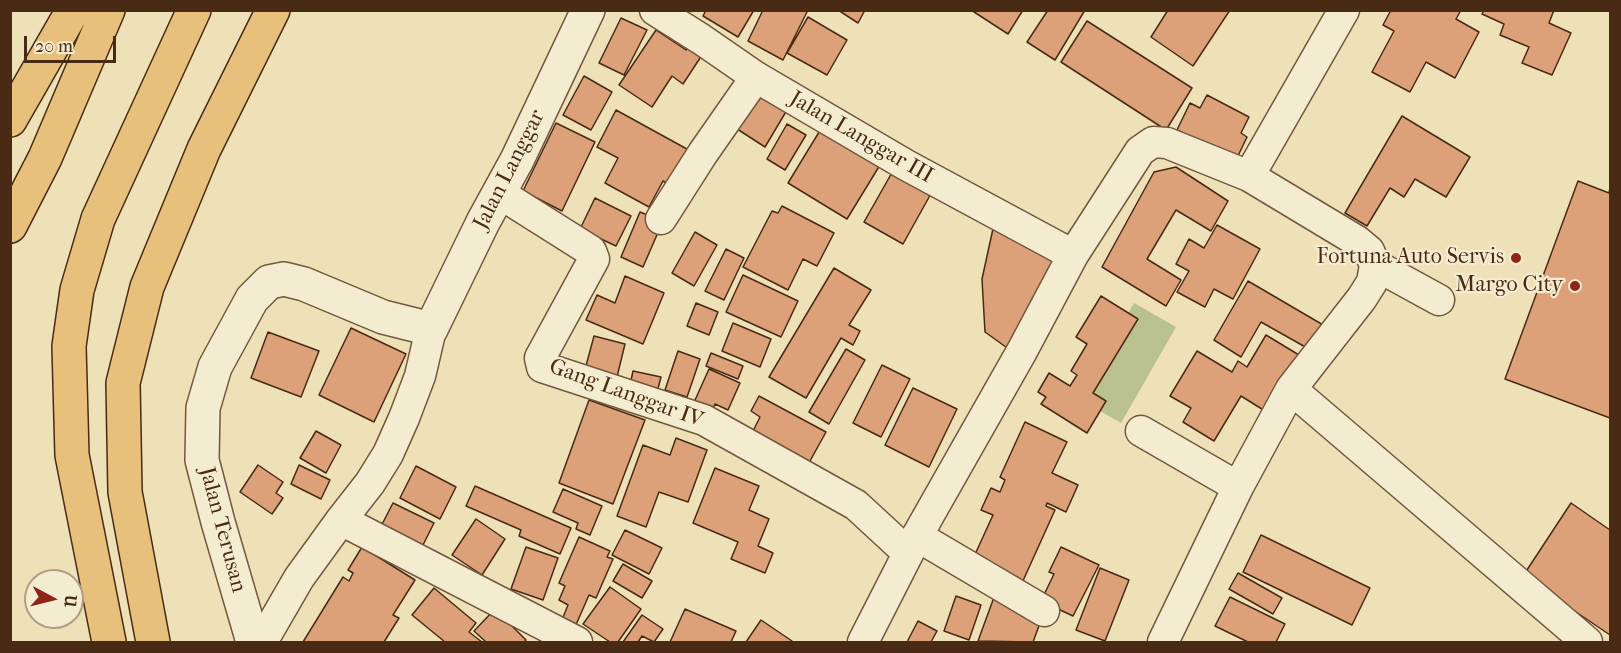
<!DOCTYPE html>
<style>
body{margin:0}
#map{position:relative;width:1621px;height:653px;overflow:hidden;background:#eee1b7;font-family:"IM FELL French Canon",serif}
canvas{display:block}
.frame{position:absolute;inset:0;border:12px solid #482a15;pointer-events:none}
.north{position:absolute;left:24px;top:569px;width:60px;height:60px;box-sizing:border-box;background:#f4ecd0;border:2px solid #af9e85;border-radius:50%;rotate:97deg;font-size:16px;font-weight:700;line-height:24px;text-align:center;color:#482a15}
.north::after{content:'';display:block;margin:auto;width:21px;height:27px;background:#8f2418;clip-path:polygon(50% 0,100% 100%,50% 72%,0 100%)}
.scale{position:absolute;left:24px;top:36px;width:92px;height:27px;box-sizing:border-box;border:3px solid #482a15;border-top:0;padding-left:8px;font-size:18px;line-height:21px;white-space:nowrap;color:#482a15;-webkit-text-stroke:4px #f4ecd0;paint-order:stroke}
</style>
<div id="map">
<canvas width="1621" height="653"></canvas>
<div class="frame"></div>
<div class="north">U</div>
<div class="scale">20 m</div>
</div>
<script>
const g = document.querySelector('canvas').getContext('2d');
g.lineJoin = 'round';
function fillPath(path, color) {
  g.fillStyle = color;
  g.fill(path, 'evenodd');
}
function toPath(rows) {
  const path = new Path2D();
  for (const r of rows) {
    path.moveTo(r[0], r[1]);
    for (let i = 2; i < r.length; i += 2) path.lineTo(r[i], r[i + 1]);
  }
  return path;
}
function trace(path, color, width, dash) {
  g.strokeStyle = color;
  g.lineWidth = width;
  g.lineCap = dash ? 'butt' : 'round';
  g.setLineDash(dash || []);
  g.stroke(path);
}
function write(font, color, halo, rows, align = 'center') {
  g.font = font + ' "IM FELL French Canon",serif';
  g.lineWidth = 4.5;
  g.setLineDash([]);
  g.textBaseline = 'middle';
  g.strokeStyle = halo;
  g.fillStyle = color;
  for (const [text, x, y, turn = 0] of rows) {
    g.save();
    g.translate(x, y);
    g.rotate((+turn || 0) * Math.PI / 180);
    g.textAlign = isNaN(turn) ? turn : align;
    if (halo) g.strokeText(text, 0, 0);
    g.fillText(text, 0, 0);
    g.restore();
  }
}
const green = toPath([
 [1134,303,1176,327,1121,423,1079,399]
]);
const building = toPath([
 [706,10,754,10,738,37,703,16,706,10],
 [763,10,808,10,783,60,748,41,763,10],
 [838,10,865,10,858,23,838,10],
 [971,10,1023,10,1008,34,971,10],
 [1048,10,1085,10,1055,60,1027,42,1048,10],
 [1168,10,1230,10,1193,66,1151,37,1168,10],
 [1391,10,1461,10,1456,19,1479,32,1455,78,1426,62,1410,92,1372,72,1394,31,1383,25,1391,10],
 [1484,10,1554,10,1549,23,1571,33,1552,75,1522,63,1529,47,1500,35,1504,24,1482,14,1484,10],
 [808,17,847,40,827,75,787,53,808,17],
 [621,18,647,30,624,75,599,63,621,18],
 [1087,21,1192,88,1166,130,1061,62,1087,21],
 [656,30,686,50,693,40,706,49,683,84,672,76,652,107,619,85,656,30],
 [584,76,612,92,591,130,563,115,584,76],
 [756,91,787,110,765,147,734,127,756,91],
 [1207,95,1249,117,1241,133,1247,137,1236,160,1177,130,1190,103,1200,108,1207,95],
 [616,110,696,154,677,189,663,181,649,207,605,183,618,158,597,147,616,110],
 [1402,116,1470,157,1446,197,1415,179,1404,197,1390,188,1367,226,1345,213,1402,116],
 [556,123,595,142,562,211,523,191,556,123],
 [787,124,806,135,785,170,767,159,787,124],
 [824,124,883,160,847,219,788,183,824,124],
 [1176,167,1228,201,1211,231,1176,210,1147,259,1181,280,1166,306,1102,267,1154,172,1176,167],
 [894,169,933,190,903,244,864,222,894,169],
 [1578,181,1609,193,1610,188,1610,418,1505,379,1578,181],
 [595,198,631,216,616,246,580,229,595,198],
 [782,206,834,233,817,266,803,259,788,290,743,267,772,211,778,213,782,206],
 [640,212,663,221,643,267,621,257,640,212],
 [996,215,1061,252,1010,350,985,332,982,279,996,215],
 [1217,225,1260,249,1233,299,1214,289,1205,307,1177,292,1189,271,1176,264,1189,239,1204,248,1217,225],
 [695,232,717,245,694,286,672,273,695,232],
 [726,249,744,258,724,300,705,291,726,249],
 [834,268,871,290,849,325,860,331,853,345,841,338,806,398,769,377,834,268],
 [743,275,798,301,781,337,726,312,743,275],
 [625,276,664,293,643,344,586,320,597,295,615,303,625,276],
 [1248,281,1330,329,1316,353,1261,322,1241,357,1214,340,1248,281],
 [1101,296,1138,319,1093,393,1106,401,1087,433,1041,404,1046,397,1038,392,1049,373,1070,386,1077,375,1071,371,1087,344,1076,337,1101,296],
 [696,303,718,312,709,335,687,326,696,303],
 [733,323,771,339,760,367,722,351,733,323],
 [351,328,406,354,374,422,319,395,351,328],
 [268,332,319,351,301,397,251,378,268,332],
 [1266,335,1299,355,1265,411,1241,396,1214,441,1183,422,1191,408,1170,396,1197,351,1232,372,1238,361,1247,367,1266,335],
 [594,336,625,344,615,385,583,377,594,336],
 [846,349,865,360,829,424,809,412,846,349],
 [678,351,700,359,687,397,665,390,678,351],
 [711,353,743,366,738,379,706,366,711,353],
 [882,365,910,379,881,437,853,423,882,365],
 [709,369,740,383,728,410,715,404,709,417,691,409,709,369],
 [633,371,661,377,655,400,628,394,633,371],
 [913,388,957,409,929,467,885,445,913,388],
 [759,396,826,432,805,470,749,439,760,417,751,411,759,396],
 [589,400,645,420,613,504,559,483,589,400],
 [1025,422,1067,442,1052,473,1078,485,1066,512,1047,503,1046,506,1055,510,1022,583,972,561,993,515,981,510,991,488,1000,492,1005,480,1000,477,1025,422],
 [316,431,341,445,326,473,300,458,316,431],
 [676,438,707,450,688,502,659,492,646,527,617,516,643,445,670,455,676,438],
 [258,465,283,482,276,493,283,498,272,514,240,492,258,465],
 [299,465,330,480,321,499,291,484,299,465],
 [416,466,456,487,440,519,400,498,416,466],
 [715,468,759,486,749,510,769,519,758,546,773,553,765,573,731,559,738,542,693,523,715,468],
 [475,486,571,528,560,554,519,536,521,530,466,506,475,486],
 [563,489,602,506,590,535,576,529,578,523,553,512,563,489],
 [393,503,434,523,418,555,377,534,393,503],
 [1571,503,1610,530,1610,635,1523,576,1571,503],
 [476,519,505,539,482,575,452,555,476,519],
 [625,530,662,548,649,574,612,555,625,530],
 [1261,535,1370,588,1352,625,1243,572,1261,535],
 [579,537,610,551,607,557,613,559,596,598,589,595,575,627,562,620,568,605,559,600,565,586,559,583,579,537],
 [362,547,415,580,393,615,399,618,384,642,303,642,343,577,349,581,353,573,348,570,362,547],
 [526,547,558,558,543,600,511,589,526,547],
 [1061,547,1099,565,1073,616,1041,601,1054,574,1049,572,1061,547],
 [623,564,652,581,642,598,613,581,623,564],
 [1100,568,1129,580,1105,641,1076,630,1100,568],
 [1238,573,1282,598,1273,614,1229,589,1238,573],
 [610,587,641,609,618,642,610,642,583,624,610,587],
 [434,588,476,623,469,632,482,642,445,642,412,615,434,588],
 [997,589,1043,615,1033,642,978,641,997,589],
 [956,596,981,605,969,640,944,631,956,596],
 [1230,597,1285,624,1276,642,1248,642,1215,626,1230,597],
 [495,609,526,640,524,642,486,642,474,631,495,609],
 [685,609,736,631,731,642,670,642,685,609],
 [642,615,663,629,654,642,642,636,638,642,623,642,642,615],
 [761,620,792,641,791,642,746,642,761,620],
 [918,621,937,631,931,642,907,642,918,621]
]);
const minor = toPath([
 [655,10,701,39,756,77,906,165,1073,255],
 [1249,176,1344,10],
 [499,193,591,251,594,259,540,358,542,367,704,420,856,505,908,553],
 [661,219,703,153,756,77],
 [1375,265,1439,300],
 [1291,389,1587,642],
 [1141,431,1238,487],
 [341,520,577,642],
 [917,536,1044,611],
 [262,642,299,578,341,520,370,483,388,454,404,418,420,376,431,329],
 [863,642,917,536,1022,351,1073,255,1140,151,1153,142,1167,143,1249,176,1357,241,1369,251,1375,265,1372,282,1362,298,1291,389,1238,487,1163,642]
]);
const tertiary = toPath([
 [253,642,218,522,202,460,203,408,215,367,252,299,269,282,284,279,304,284,383,317,431,329,483,222,517,160,588,10]
]);
const motorway = toPath([
 [10,120,73,10],
 [10,226,45,158,108,10],
 [109,642,72,455,69,346,77,290,98,219,194,10],
 [153,642,125,492,123,383,147,287,204,149,273,10]
]);
const markers = [
 [1516,258,6,"#8f2418"],
 [1575,286,6,"#8f2418"]
];
const streetNames = [
 ["Jalan Langgar III",861,138,30],
 ["Jalan Langgar",510,170,-63],
 ["Gang Langgar IV",626,394,20],
 ["Jalan Terusan",222,530,75]
];
const poiNames = [
 ["Fortuna Auto Servis",1504,258],
 ["Margo City",1563,286]
];
fillPath(green, '#b9c28e');
fillPath(building, '#dda17a');
trace(building, '#482a15', 1.5);
trace(minor, '#72583e', 33);
trace(tertiary, '#72583e', 36);
trace(motorway, '#482a15', 36);
trace(minor, '#f4ecd0', 30);
trace(tertiary, '#f4ecd0', 33);
trace(motorway, '#e7c07c', 33);
for (const [x, y, r, color] of markers) {
  const dot = new Path2D();
  dot.arc(x, y, r, 0, 2 * Math.PI);
  g.fillStyle = color;
  g.fill(dot);
  trace(dot, '#f4ecd0', 2);
}
write('22px', '#482a15', '#f4ecd0', streetNames);
write('22px', '#482a15', '#f4ecd0', poiNames, 'right');
</script>
